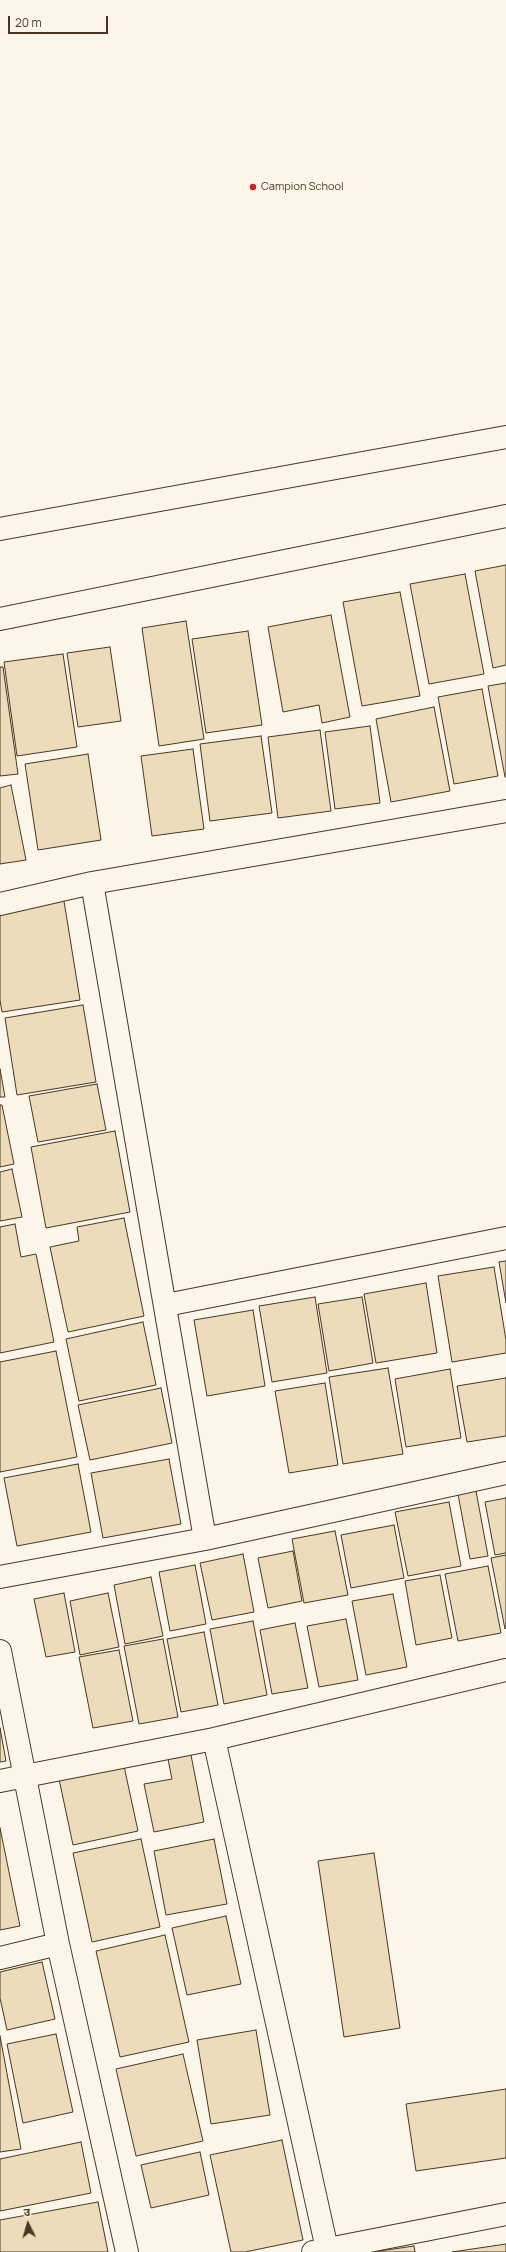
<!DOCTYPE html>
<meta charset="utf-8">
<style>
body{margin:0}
#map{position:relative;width:506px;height:2252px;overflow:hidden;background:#fbf6e9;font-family:Manrope,"Noto Sans Devanagari",sans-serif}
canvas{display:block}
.north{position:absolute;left:8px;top:2204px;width:40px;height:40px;-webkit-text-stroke:3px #fbf6e9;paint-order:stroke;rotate:355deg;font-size:11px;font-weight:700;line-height:16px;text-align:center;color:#4a3520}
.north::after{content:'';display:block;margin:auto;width:14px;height:18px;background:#4a3520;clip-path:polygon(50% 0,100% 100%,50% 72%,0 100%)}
.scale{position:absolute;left:8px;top:16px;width:100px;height:18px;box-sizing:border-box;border:2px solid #4a3520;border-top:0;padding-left:5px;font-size:12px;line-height:14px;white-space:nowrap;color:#4a3520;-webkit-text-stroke:3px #fbf6e9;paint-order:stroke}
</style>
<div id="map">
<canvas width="506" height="2252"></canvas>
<div class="north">उ</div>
<div class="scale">20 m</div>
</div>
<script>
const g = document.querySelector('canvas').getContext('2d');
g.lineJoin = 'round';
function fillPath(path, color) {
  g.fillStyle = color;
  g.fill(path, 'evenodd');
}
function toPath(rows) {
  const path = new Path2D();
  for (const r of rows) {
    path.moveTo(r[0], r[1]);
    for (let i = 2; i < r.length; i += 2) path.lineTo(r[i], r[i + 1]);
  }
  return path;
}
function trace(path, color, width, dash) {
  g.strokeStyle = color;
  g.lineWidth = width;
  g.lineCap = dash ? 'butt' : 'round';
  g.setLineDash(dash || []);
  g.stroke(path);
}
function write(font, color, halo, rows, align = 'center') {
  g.font = font + ' Manrope,sans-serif';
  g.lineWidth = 3;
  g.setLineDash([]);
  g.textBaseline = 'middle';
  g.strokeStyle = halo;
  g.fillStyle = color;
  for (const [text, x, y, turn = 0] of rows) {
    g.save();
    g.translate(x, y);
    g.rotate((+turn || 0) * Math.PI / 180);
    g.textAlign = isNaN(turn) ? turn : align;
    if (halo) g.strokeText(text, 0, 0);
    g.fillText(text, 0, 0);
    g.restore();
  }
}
const building = toPath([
 [506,565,506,665,493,668,475,571,506,565],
 [465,574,484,674,429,684,410,584,465,574],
 [400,592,420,696,362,706,343,602,400,592],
 [331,615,350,717,322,723,319,705,283,712,268,627,331,615],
 [186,621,204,739,159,746,142,628,186,621],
 [248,631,262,725,206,733,192,639,248,631],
 [110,647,121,721,78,727,67,653,110,647],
 [63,654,77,747,17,756,4,662,63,654],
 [0,667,3,667,18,774,0,776,0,667],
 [506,683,506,777,505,777,488,686,506,683],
 [482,689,498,776,454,784,438,697,482,689],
 [434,707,450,791,391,802,376,719,434,707],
 [370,726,380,803,335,809,325,732,370,726],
 [320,730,331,811,278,818,268,737,320,730],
 [261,736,272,813,210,821,200,744,261,736],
 [193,749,204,829,152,836,141,756,193,749],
 [88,754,101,840,38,850,25,764,88,754],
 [11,785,26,860,0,864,0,788,11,785],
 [64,901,80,1000,2,1012,0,1000,0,911,64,901],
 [83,1005,96,1082,17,1095,5,1018,83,1005],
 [0,1069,5,1097,0,1097,0,1069],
 [97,1084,106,1130,38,1142,29,1096,97,1084],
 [0,1105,2,1105,14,1164,0,1167,0,1105],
 [115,1131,130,1212,46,1228,31,1147,115,1131],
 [12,1169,22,1217,0,1221,0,1172,12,1169],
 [124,1218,144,1316,68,1332,50,1247,79,1241,77,1227,124,1218],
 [15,1224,21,1257,36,1254,54,1342,0,1353,0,1227,15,1224],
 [506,1261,506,1303,499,1262,506,1261],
 [494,1267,506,1340,506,1353,452,1362,438,1276,494,1267],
 [426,1283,437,1353,376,1363,364,1294,426,1283],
 [315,1297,327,1373,272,1382,259,1306,315,1297],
 [362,1297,373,1363,329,1371,318,1304,362,1297],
 [253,1310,265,1386,207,1396,194,1320,253,1310],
 [143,1322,156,1385,79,1401,66,1339,143,1322],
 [56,1351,77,1457,0,1472,0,1362,56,1351],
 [388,1368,403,1454,343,1464,329,1377,388,1368],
 [450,1369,461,1438,406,1447,395,1379,450,1369],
 [506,1378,506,1436,467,1442,457,1386,506,1378],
 [325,1383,338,1465,289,1473,275,1391,325,1383],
 [161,1388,172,1443,90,1460,78,1405,161,1388],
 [169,1459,181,1524,103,1538,91,1473,169,1459],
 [78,1464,91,1532,17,1546,4,1478,78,1464],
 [476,1491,488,1556,470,1559,458,1494,476,1491],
 [506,1498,506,1553,495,1555,485,1502,506,1498],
 [449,1502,461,1566,408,1576,395,1512,449,1502],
 [394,1525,404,1578,351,1588,341,1535,394,1525],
 [335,1531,348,1595,304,1603,292,1539,335,1531],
 [293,1551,302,1601,268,1608,258,1558,293,1551],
 [243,1554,254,1612,212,1620,200,1563,243,1554],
 [506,1555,506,1628,505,1629,491,1558,506,1555],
 [195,1565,206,1624,170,1631,159,1572,195,1565],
 [488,1566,501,1633,458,1641,445,1574,488,1566],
 [440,1575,452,1638,416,1645,405,1581,440,1575],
 [151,1577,163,1636,125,1644,114,1585,151,1577],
 [64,1593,75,1652,46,1657,34,1599,64,1593],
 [108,1593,119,1647,80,1655,70,1601,108,1593],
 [393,1594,407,1667,366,1675,352,1601,393,1594],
 [346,1619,358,1680,319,1687,307,1626,346,1619],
 [253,1621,267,1695,224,1704,210,1629,253,1621],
 [295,1623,308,1688,272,1694,260,1630,295,1623],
 [204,1632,218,1705,181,1712,167,1639,204,1632],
 [163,1639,178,1717,139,1724,124,1646,163,1639],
 [119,1650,133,1721,93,1728,79,1657,119,1650],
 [0,1728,6,1761,0,1762,0,1728],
 [191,1755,204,1822,154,1832,144,1784,172,1779,168,1759,191,1755],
 [124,1766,138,1831,73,1845,59,1779,124,1766],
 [0,1828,20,1926,0,1930,0,1828],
 [141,1839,160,1927,92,1942,73,1853,141,1839],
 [214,1839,227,1904,166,1915,154,1851,214,1839],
 [374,1853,400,2028,344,2037,318,1861,374,1853],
 [226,1916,241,1984,187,1995,172,1928,226,1916],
 [165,1935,189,2042,120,2057,96,1951,165,1935],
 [42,1962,55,2019,7,2030,0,1998,0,1972,42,1962],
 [256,2030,270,2115,211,2124,197,2040,256,2030],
 [56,2034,73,2112,23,2123,7,2044,56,2034],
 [0,2036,21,2149,0,2152,0,2036],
 [183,2054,203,2141,136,2156,116,2069,183,2054],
 [506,2089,506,2158,416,2171,406,2104,506,2089],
 [282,2140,303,2240,245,2252,231,2252,210,2155,282,2140],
 [81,2142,91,2193,0,2211,0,2159,81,2142],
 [200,2152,209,2195,151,2208,141,2165,200,2152],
 [98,2202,108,2252,0,2252,0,2220,98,2202],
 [506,2244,506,2252,452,2252,506,2244],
 [414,2246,415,2252,373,2252,414,2246]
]);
const minor = toPath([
 [0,529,506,437],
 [0,619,506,516],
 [92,883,205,1539],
 [0,904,92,883,506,811],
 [166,1305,506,1238],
 [0,1577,205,1539,506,1473],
 [0,1651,58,1944,127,2252],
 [214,1739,327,2249],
 [0,1781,214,1739,506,1670],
 [0,1958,58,1944],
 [313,2252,506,2214]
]);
const markers = [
 [253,187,4,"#c62828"]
];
const poiNames = [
 ["Campion School",261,187]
];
fillPath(building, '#ecdcbc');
trace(building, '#4a3520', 1);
trace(minor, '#4a3520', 24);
trace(minor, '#fbf6e9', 22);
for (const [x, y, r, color] of markers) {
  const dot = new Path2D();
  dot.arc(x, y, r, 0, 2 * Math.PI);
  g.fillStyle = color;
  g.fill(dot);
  trace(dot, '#fbf6e9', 1.5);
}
write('11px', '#4a3520', '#fbf6e9', poiNames, 'left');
</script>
